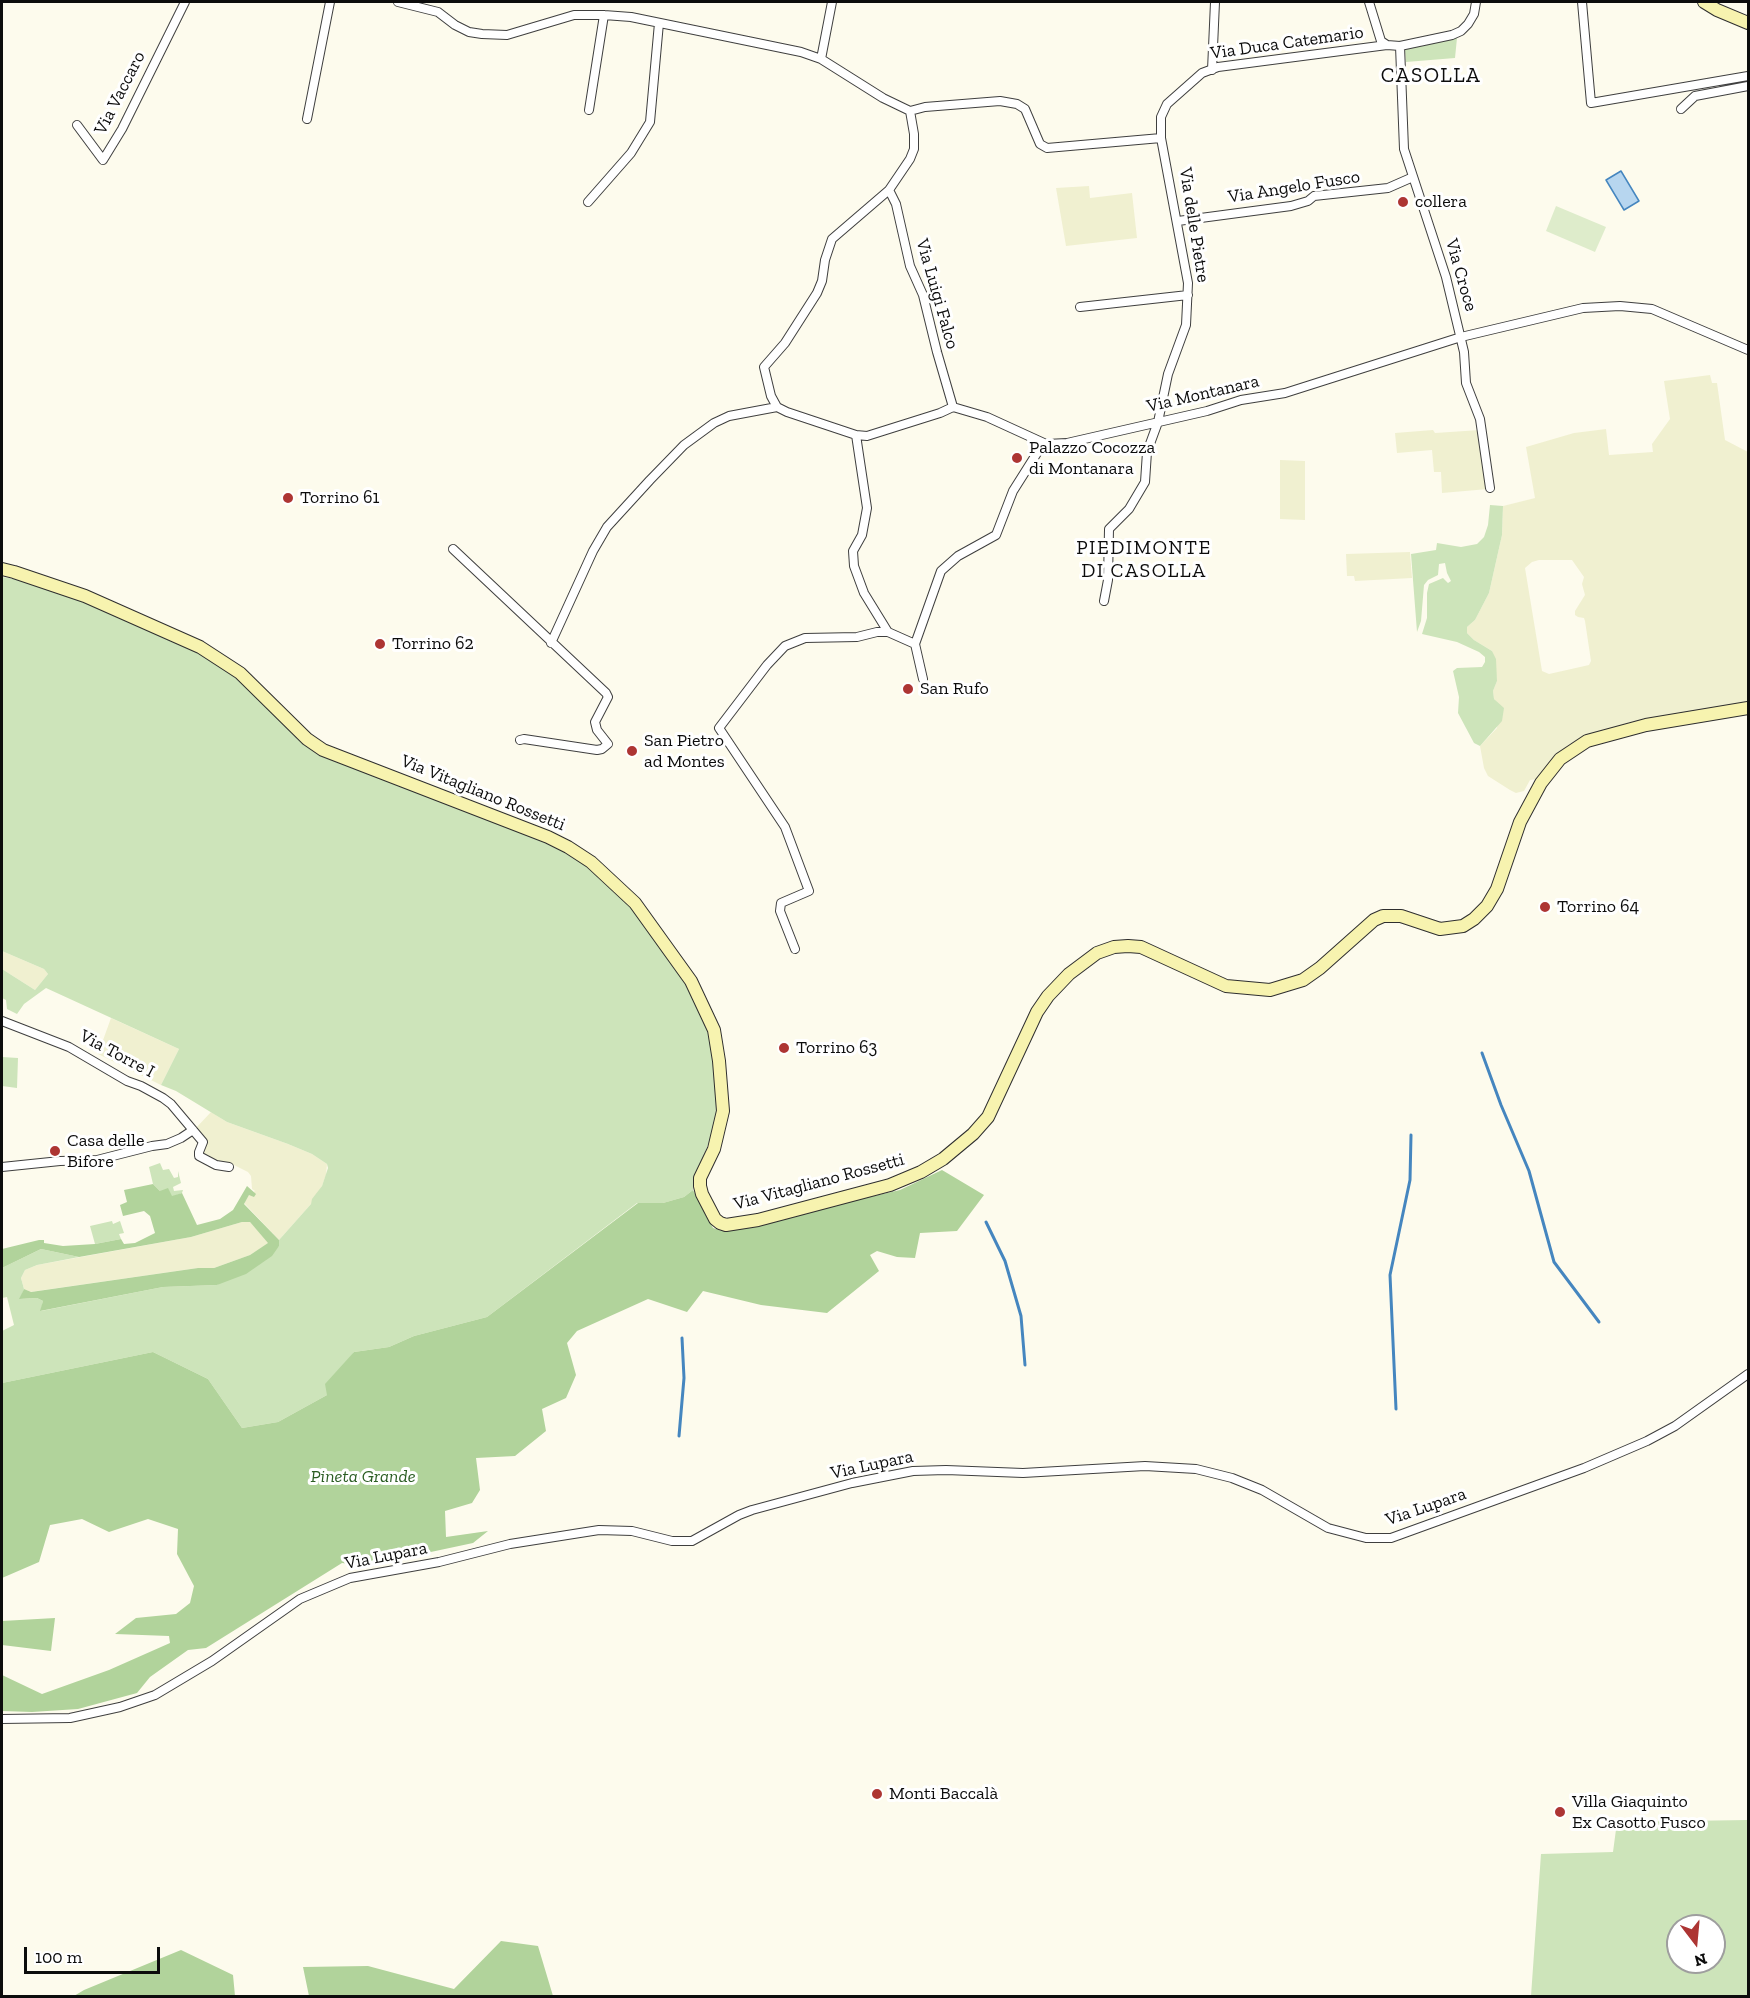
<!DOCTYPE html>
<meta charset="utf-8">
<style>
body{margin:0}
#map{position:relative;width:1750px;height:1998px;overflow:hidden;background:#fdfbed;font-family:"Zilla Slab",serif}
canvas{display:block}
.frame{position:absolute;inset:0;border:3px solid #0c0c0c;pointer-events:none}
.north{position:absolute;left:1666px;top:1914px;width:60px;height:60px;box-sizing:border-box;background:#fff;border:2px solid #9e9e9e;border-radius:50%;rotate:164deg;font-size:16px;font-weight:700;line-height:24px;text-align:center;color:#0c0c0c}
.north::after{content:'';display:block;margin:auto;width:21px;height:27px;background:#ad3533;clip-path:polygon(50% 0,100% 100%,50% 72%,0 100%)}
.scale{position:absolute;left:24px;top:1947px;width:136px;height:27px;box-sizing:border-box;border:3px solid #0c0c0c;border-top:0;padding-left:8px;font-size:18px;line-height:21px;white-space:nowrap;color:#0c0c0c;-webkit-text-stroke:4px #fff;paint-order:stroke}
</style>
<div id="map">
<canvas width="1750" height="1998"></canvas>
<div class="frame"></div>
<div class="north">N</div>
<div class="scale">100 m</div>
</div>
<script>
const g = document.querySelector('canvas').getContext('2d');
g.lineJoin = 'round';
function fillPath(path, color) {
  g.fillStyle = color;
  g.fill(path, 'evenodd');
}
function toPath(rows) {
  const path = new Path2D();
  for (const r of rows) {
    path.moveTo(r[0], r[1]);
    for (let i = 2; i < r.length; i += 2) path.lineTo(r[i], r[i + 1]);
  }
  return path;
}
function trace(path, color, width, dash) {
  g.strokeStyle = color;
  g.lineWidth = width;
  g.lineCap = dash ? 'butt' : 'round';
  g.setLineDash(dash || []);
  g.stroke(path);
}
function write(font, color, halo, rows, align = 'center') {
  g.font = font + ' "Zilla Slab",serif';
  g.lineWidth = 6;
  g.setLineDash([]);
  g.textBaseline = 'middle';
  g.strokeStyle = halo;
  g.fillStyle = color;
  for (const [text, x, y, turn = 0] of rows) {
    g.save();
    g.translate(x, y);
    g.rotate((+turn || 0) * Math.PI / 180);
    g.textAlign = isNaN(turn) ? turn : align;
    if (halo) g.strokeText(text, 0, 0);
    g.fillText(text, 0, 0);
    g.restore();
  }
}
const farmland = toPath([
 [1089,186,1090,198,1132,193,1137,238,1066,246,1056,188],
 [1710,375,1712,383,1717,383,1725,440,1748,452,1748,702,1631,722,1587,735,1568,745,1537,779,1530,780,1524,791,1516,793,1510,790,1488,776,1484,768,1480,746,1497,728,1499,705,1494,699,1493,691,1497,681,1492,651,1474,640,1467,633,1467,627,1475,620,1489,593,1502,535,1503,506,1535,498,1526,447,1574,433,1606,429,1609,455,1653,452,1652,444,1670,419,1664,381],
 [1539,560,1572,560,1584,577,1582,584,1585,595,1575,611,1575,615,1578,617,1584,618,1585,621,1591,661,1589,665,1549,674,1542,671,1525,568,1532,562],
 [1433,430,1435,433,1480,430,1488,489,1442,493,1441,472,1434,472,1432,450,1397,453,1395,433],
 [1280,460,1305,461,1305,520,1280,519],
 [1410,552,1412,578,1355,581,1354,576,1347,576,1346,554],
 [2,951,44,969,48,974,35,990,2,969],
 [111,1018,179,1049,161,1085,98,1054],
 [211,1112,227,1122,288,1144,312,1154,327,1164,326,1175,322,1186,311,1204,279,1240,244,1203,249,1195,255,1191,252,1189,251,1176,248,1172,234,1165,217,1162,201,1155,195,1129],
 [242,1222,250,1222,269,1243,250,1255,214,1268,198,1268,30,1292,24,1289,21,1278,25,1270,37,1265,191,1237]
]);
const green = toPath([
 [1457,38,1455,58,1406,62,1405,49],
 [1490,505,1503,506,1502,535,1489,593,1475,620,1467,627,1467,633,1474,640,1492,651,1496,659,1497,681,1493,691,1494,699,1504,708,1502,721,1480,746,1474,743,1458,713,1459,697,1453,671,1457,668,1482,667,1485,662,1485,657,1479,652,1457,642,1422,634,1427,618,1427,593,1429,584,1443,578,1448,583,1451,581,1447,573,1445,563,1439,564,1438,575,1428,580,1424,585,1421,621,1417,632,1411,554,1436,550,1437,543,1461,547,1477,544,1484,537,1488,525],
 [2,577,21,580,62,594,129,620,184,645,218,664,239,679,316,753,530,834,558,846,585,863,626,901,688,986,708,1029,714,1060,718,1103,713,1132,697,1172,693,1190,684,1197,663,1203,637,1203,487,1317,414,1336,389,1347,354,1352,327,1395,278,1422,242,1428,208,1379,153,1352,2,1383,2,1331,14,1325,7,1297,2,1298,2,1268,41,1249,79,1257,37,1265,25,1270,21,1278,24,1289,20,1299,37,1298,43,1301,41,1311,163,1287,217,1285,279,1246,279,1240,311,1204,312,1199,322,1186,328,1168,327,1164,312,1154,288,1144,227,1122,176,1091,161,1085,179,1049,46,988,24,1004,17,1014,7,1009,6,1000,2,998,2,969,35,990,48,974,44,969,2,951],
 [2,1057,18,1058,17,1088,2,1086],
 [160,1163,163,1170,169,1169,174,1178,178,1177,178,1171,181,1183,173,1187,174,1191,183,1190,182,1193,172,1197,160,1191,153,1184,149,1167],
 [112,1221,113,1224,120,1221,124,1233,119,1234,121,1239,95,1244,90,1226],
 [1748,1820,1748,1996,1531,1996,1541,1854,1613,1852,1617,1822],
 [1678,1926,1714,1926,1714,1962,1678,1962]
]);
const forest = toPath([
 [942,1170,984,1195,957,1231,920,1233,915,1258,897,1257,877,1251,870,1255,879,1271,827,1313,761,1305,703,1291,687,1312,648,1299,577,1331,567,1343,576,1375,566,1398,542,1409,546,1431,515,1456,476,1458,480,1490,472,1503,445,1511,446,1537,488,1531,473,1543,365,1566,342,1563,206,1648,188,1650,150,1677,137,1693,78,1709,32,1712,2,1711,2,1675,42,1694,109,1670,170,1643,169,1636,115,1634,136,1618,176,1614,190,1603,194,1586,177,1554,178,1529,148,1519,109,1532,82,1519,50,1525,39,1562,2,1578,2,1383,153,1352,208,1379,242,1428,278,1422,327,1395,325,1384,354,1352,389,1347,414,1336,487,1317,638,1203,663,1203,684,1197,693,1190,713,1228,722,1231,900,1190],
 [153,1184,160,1191,168,1188,172,1196,182,1193,197,1225,220,1219,233,1210,247,1186,256,1194,254,1197,249,1195,244,1204,279,1240,279,1246,272,1256,246,1274,217,1285,163,1287,40,1311,43,1301,37,1298,19,1299,24,1289,31,1292,198,1268,214,1268,250,1255,268,1243,250,1222,242,1222,191,1237,79,1257,41,1249,2,1268,2,1249,39,1240,44,1240,44,1243,63,1246,95,1244,121,1239,124,1244,135,1243,155,1233,150,1216,144,1211,123,1216,120,1205,127,1202,124,1190],
 [55,1618,51,1651,2,1645,2,1621],
 [501,1941,538,1946,553,1996,309,1996,303,1967,368,1966,454,1989],
 [181,1950,233,1975,235,1996,74,1996,84,1990]
]);
const pitch = toPath([
 [1556,206,1606,227,1595,252,1546,231]
]);
const water = toPath([
 [1621,171,1639,201,1624,210,1606,180,1621,171]
]);
const stream = toPath([
 [1482,1053,1501,1105,1529,1171,1554,1262,1599,1322],
 [986,1222,1005,1261,1021,1316,1025,1365],
 [1396,1409,1390,1275,1410,1180,1411,1135],
 [679,1436,684,1378,682,1338]
]);
const street = toPath([
 [398,2,438,12,455,25,469,32,482,34,507,35,574,15,604,15,631,17,801,52,821,59,883,98,910,111],
 [1369,2,1381,41,1387,45],
 [1582,2,1591,103,1748,76],
 [1400,46,1404,149,1446,277,1464,352,1466,383,1480,419,1490,488],
 [821,59,832,2],
 [1212,70,1215,2],
 [1681,109,1695,96,1748,86],
 [589,110,604,15],
 [910,111,914,134,914,149,910,159,889,190,832,239,825,260,822,281,817,293,785,343,764,367,771,396,777,407,787,412,856,435,867,436,940,413,953,407],
 [910,111,925,107,1000,101,1017,104,1025,109,1040,144,1047,148,1161,138],
 [307,119,330,2],
 [77,125,103,160,122,129,185,2],
 [889,190,896,204,910,266,923,295,937,352,953,407],
 [588,202,631,153,650,122,659,23],
 [1178,221,1291,206,1308,201,1314,196,1388,188,1413,177],
 [1080,307,1188,295],
 [953,407,987,417,1046,444,1067,443,1207,411,1241,400,1285,393,1461,337,1583,308,1620,306,1652,309,1748,350],
 [856,435,867,508,862,535,853,551,854,566,864,593,888,632],
 [453,549,606,693,608,697,595,722,597,730,608,744,602,749,597,750,524,739,520,740],
 [1104,601,1108,580,1109,529,1129,509,1145,482,1147,452,1158,422,1168,374,1186,325,1188,283,1161,138,1161,117,1167,104,1202,73,1218,67,1387,45,1400,46,1452,35,1461,31,1468,24,1474,14,1476,2],
 [551,643,593,551,607,527,650,480,684,445,714,423,729,416,777,407],
 [915,644,941,571,958,556,996,535,1013,491,1037,453,1046,444],
 [915,644,923,679],
 [795,949,780,911,781,903,809,891,785,827,719,728,767,665,785,646,805,638,857,637,877,632,888,632,915,644],
 [2,1021,69,1047,127,1081,141,1086,163,1098,171,1104,203,1142,199,1152,199,1156,216,1165,229,1167],
 [2,1167,60,1161,97,1160,152,1146,167,1144,181,1138,193,1130],
 [2,1719,70,1718,120,1707,155,1695,212,1661,300,1599,350,1578,439,1562,510,1544,599,1530,632,1531,672,1541,692,1541,739,1515,752,1510,852,1483,913,1471,946,1470,1023,1473,1145,1466,1196,1469,1232,1478,1262,1490,1328,1528,1366,1538,1391,1538,1584,1468,1647,1441,1675,1426,1748,1374]
]);
const secondary = toPath([
 [1704,2,1717,10,1748,23],
 [2,569,14,572,85,596,200,647,240,673,307,739,323,750,548,837,568,847,591,862,635,903,691,981,714,1030,719,1061,723,1111,714,1149,700,1178,700,1186,702,1194,715,1219,720,1223,726,1225,758,1220,890,1185,921,1172,943,1159,973,1134,988,1117,1037,1012,1048,996,1069,974,1097,953,1114,947,1128,946,1141,947,1226,986,1270,990,1303,980,1320,968,1374,920,1383,916,1401,916,1440,929,1463,926,1474,919,1487,906,1497,889,1520,822,1541,783,1560,759,1587,741,1646,725,1748,708]
]);
const markers = [
 [1403,202,6,"#ad3533"],
 [1017,458,6,"#ad3533"],
 [288,498,6,"#ad3533"],
 [380,644,6,"#ad3533"],
 [908,689,6,"#ad3533"],
 [632,751,6,"#ad3533"],
 [1545,907,6,"#ad3533"],
 [784,1048,6,"#ad3533"],
 [55,1151,6,"#ad3533"],
 [877,1794,6,"#ad3533"],
 [1560,1812,6,"#ad3533"]
];
const streetNames = [
 ["Via Duca Catemario",1287,43,-8],
 ["Via Vaccaro",120,93,-63],
 ["Via Angelo Fusco",1294,187,-9],
 ["Via delle Pietre",1194,225,81],
 ["Via Croce",1461,275,74],
 ["Via Luigi Falco",937,294,74],
 ["Via Montanara",1203,394,-13],
 ["Via Vitagliano Rossetti",483,793,22],
 ["Via Torre I",117,1054,28],
 ["Via Vitagliano Rossetti",819,1182,-15],
 ["Via Lupara",872,1465,-12],
 ["Via Lupara",1426,1507,-19],
 ["Via Lupara",386,1556,-11]
];
const poiNames = [
 ["collera",1415,202],
 ["Palazzo Cocozza",1029,448],
 ["di Montanara",1029,469],
 ["Torrino 61",300,498],
 ["Torrino 62",392,644],
 ["San Rufo",920,689],
 ["San Pietro",644,741],
 ["ad Montes",644,762],
 ["Torrino 64",1557,907],
 ["Torrino 63",796,1048],
 ["Casa delle",67,1141],
 ["Bifore",67,1162],
 ["Monti Baccalà",889,1794],
 ["Villa Giaquinto",1572,1802],
 ["Ex Casotto Fusco",1572,1823]
];
const parkNames = [
 ["Pineta Grande",363,1477]
];
const neighbourhoodNames = [
 ["PIEDIMONTE",1144,548],
 ["DI CASOLLA",1144,571]
];
const quarterNames = [
 ["CASOLLA",1431,76]
];
fillPath(farmland, '#f0f0d0');
fillPath(green, '#cde4ba');
fillPath(forest, '#b1d39b');
fillPath(pitch, '#deeccb');
fillPath(water, '#b7d6ef');
trace(water, '#4586bf', 1.5);
trace(stream, '#4586bf', 3);
trace(street, '#3f3f3f', 10);
trace(secondary, '#2e2e2e', 14);
trace(street, '#fff', 8);
trace(secondary, '#f7f3af', 12);
for (const [x, y, r, color] of markers) {
  const dot = new Path2D();
  dot.arc(x, y, r, 0, 2 * Math.PI);
  g.fillStyle = color;
  g.fill(dot);
  trace(dot, '#fff', 2);
}
write('18px', '#0c0c0c', '#fff', streetNames);
write('18px', '#0c0c0c', '#fff', poiNames, 'left');
write('italic 18px', '#2b5d23', '#fff', parkNames);
g.letterSpacing = '1.5px';
write('20px', '#0c0c0c', '#fff', neighbourhoodNames);
g.letterSpacing = '0px';
g.letterSpacing = '1.5px';
write('21px', '#0c0c0c', '#fff', quarterNames);
g.letterSpacing = '0px';
</script>
